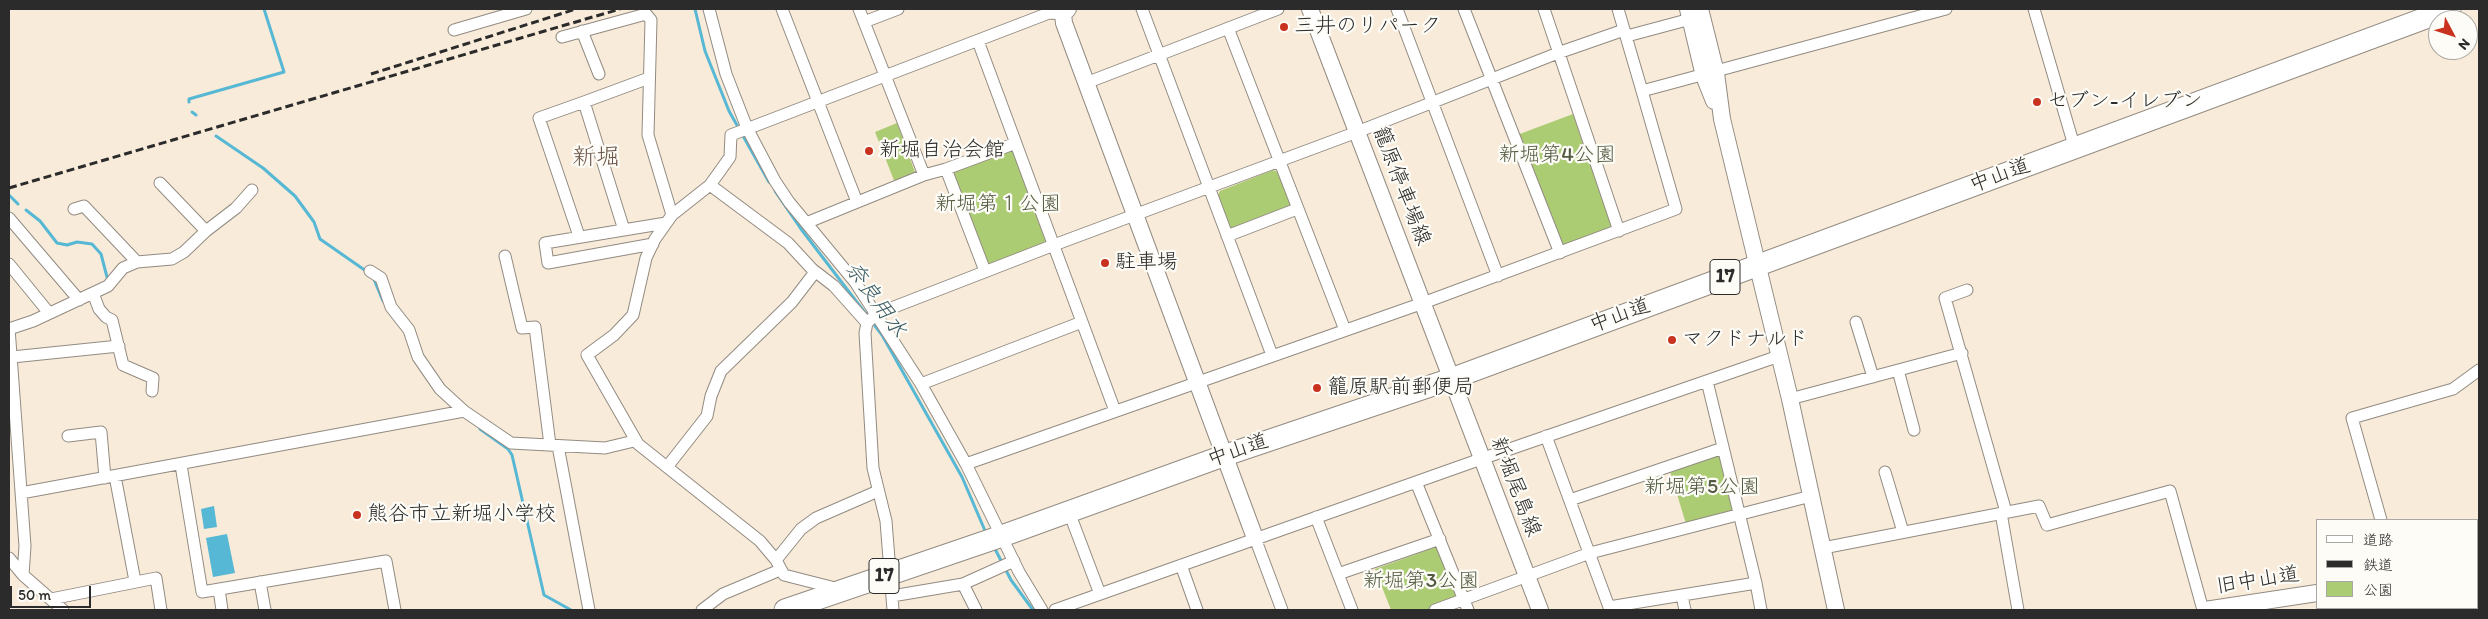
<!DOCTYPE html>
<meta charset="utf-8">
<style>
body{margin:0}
#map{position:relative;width:2488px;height:619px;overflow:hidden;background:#f9ebd9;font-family:Itim,"Klee One",sans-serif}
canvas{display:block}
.frame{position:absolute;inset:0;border:10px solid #2b2b2b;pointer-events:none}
.legend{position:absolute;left:2316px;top:519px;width:162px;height:90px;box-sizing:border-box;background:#fdfcf7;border:1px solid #a9a8a5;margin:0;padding:6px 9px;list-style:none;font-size:15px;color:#2b2b2b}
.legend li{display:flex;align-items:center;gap:10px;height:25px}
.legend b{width:25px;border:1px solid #a9a8a5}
.north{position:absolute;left:2428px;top:10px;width:50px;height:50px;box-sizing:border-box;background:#fdfcf7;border:1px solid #a9a8a5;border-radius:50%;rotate:130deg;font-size:14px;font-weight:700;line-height:20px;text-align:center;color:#2b2b2b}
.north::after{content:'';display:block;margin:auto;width:18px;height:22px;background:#c8321e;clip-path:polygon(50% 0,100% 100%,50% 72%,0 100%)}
.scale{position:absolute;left:10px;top:586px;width:81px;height:22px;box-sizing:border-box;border:2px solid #2b2b2b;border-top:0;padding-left:6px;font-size:15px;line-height:18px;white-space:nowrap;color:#2b2b2b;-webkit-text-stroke:4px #fdfcf7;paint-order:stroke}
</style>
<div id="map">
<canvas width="2488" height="619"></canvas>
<div class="frame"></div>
<ul class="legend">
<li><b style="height:6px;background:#fff"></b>道路</li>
<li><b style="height:6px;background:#2b2b2b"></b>鉄道</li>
<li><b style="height:14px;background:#accc74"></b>公園</li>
</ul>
<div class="north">N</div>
<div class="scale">50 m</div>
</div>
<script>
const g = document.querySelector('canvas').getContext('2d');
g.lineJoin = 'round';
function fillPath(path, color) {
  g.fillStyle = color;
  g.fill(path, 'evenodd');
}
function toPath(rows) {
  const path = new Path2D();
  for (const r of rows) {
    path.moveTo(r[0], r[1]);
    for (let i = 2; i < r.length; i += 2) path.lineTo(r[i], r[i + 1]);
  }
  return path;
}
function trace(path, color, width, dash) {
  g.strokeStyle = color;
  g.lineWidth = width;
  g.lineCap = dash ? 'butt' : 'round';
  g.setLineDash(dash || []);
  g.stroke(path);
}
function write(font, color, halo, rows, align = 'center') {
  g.font = font + ' Itim,"Klee One",sans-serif';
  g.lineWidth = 4.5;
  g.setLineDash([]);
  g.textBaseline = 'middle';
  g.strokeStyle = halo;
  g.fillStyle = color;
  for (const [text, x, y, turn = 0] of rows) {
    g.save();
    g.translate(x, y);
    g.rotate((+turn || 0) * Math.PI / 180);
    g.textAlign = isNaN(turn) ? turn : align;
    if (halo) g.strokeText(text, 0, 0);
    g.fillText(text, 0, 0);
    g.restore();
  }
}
const green = toPath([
 [1573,114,1611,225,1609,230,1565,247,1560,244,1517,135],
 [897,123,915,172,913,176,895,183,875,132],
 [1010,150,1015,153,1047,240,1044,244,989,265,985,263,952,175,954,171],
 [1273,170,1278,172,1291,203,1288,209,1235,230,1230,228,1218,195,1220,191],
 [1717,455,1721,458,1733,509,1729,513,1686,524,1670,471],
 [1436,547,1440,550,1456,596,1454,600,1427,610,1391,610,1375,569]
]);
const water = toPath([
 [214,506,217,527,204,529,201,509],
 [227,534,235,573,213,577,206,538]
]);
const stream = toPath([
 [695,9,705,51,729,111,769,182],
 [189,102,189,99,284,72,264,9],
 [192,112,196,115],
 [216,136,263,168,295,196,314,222,320,239,366,271],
 [775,191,801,229,882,335,962,477,986,533],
 [9,195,18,204],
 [26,210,40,221,57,243,67,245,77,242,92,244,101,254,107,277],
 [373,277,383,301],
 [480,429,508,449,512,455,544,595,571,610],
 [994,547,1011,580,1033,610]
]);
const street = toPath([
 [709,9,726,74,747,128,775,181,789,202,855,282,921,384,966,464,1019,572,1042,610],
 [782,9,857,202],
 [859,9,924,175],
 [1142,9,1272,355],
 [1397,9,1498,276],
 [1464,9,1560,253],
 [1544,9,1619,231],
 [1618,9,1642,91,1946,9],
 [2034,9,2075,149],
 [864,22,898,9],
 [1228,28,1345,330],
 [454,30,526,9],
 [582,31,599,74],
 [1627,36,1698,17],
 [562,37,646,14,651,20,648,135,672,215],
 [978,41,1115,411],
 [1086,83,1278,9],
 [160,183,206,231],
 [710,185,788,243,812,269,834,286,867,323],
 [74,209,84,206,137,262],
 [9,218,79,300],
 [806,223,924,175,946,169],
 [624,230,584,102,649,78],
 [579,236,539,118,584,102],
 [1227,236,1297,209],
 [653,244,548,263,545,243,666,223],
 [505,256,522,328,535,327,550,445],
 [9,264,49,313],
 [370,271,381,278,391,307,409,330,418,357,440,389,464,411],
 [985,271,946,169,1016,143],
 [1967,290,1945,298,2006,512],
 [93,293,99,309,106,317,112,320,123,365,153,378,152,391],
 [1856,322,1873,377],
 [9,328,25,546,23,575,63,610],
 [9,329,33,321,108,286,123,268,137,262,172,259,184,252,206,231,236,208,252,190],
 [12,357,119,346],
 [1898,370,1914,430],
 [1707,381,1756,583],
 [921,384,1082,322],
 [1790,399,1962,353],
 [68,436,101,432,105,478],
 [1546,436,1609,607,1756,583,1761,610],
 [558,446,589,610],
 [966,464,1423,303,1676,209,1642,91],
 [181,465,202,592,386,561,395,610],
 [667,467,707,416,711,396,721,371,792,302,815,272],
 [1885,472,1903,532],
 [115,476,135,581],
 [1416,482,1468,610],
 [21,493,464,411,511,443,605,448,634,441],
 [1570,500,1723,448],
 [1069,512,1100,594],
 [2001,513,2018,610],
 [1316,517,1352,610],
 [2381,520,2352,418,2453,389,2479,370],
 [1255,538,1282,610],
 [1823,548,2039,506,2047,525,2170,491,2203,610],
 [9,558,23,575],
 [776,560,801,529,816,518,878,491],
 [1181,565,1197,610],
 [1338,574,1440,539],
 [260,582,265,610],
 [963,584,976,610],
 [219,589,222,610],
 [839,589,784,575,776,560,760,541,638,444,587,355,614,335,633,315,646,258,655,239,672,215,710,185,730,157,731,135,1049,13,1063,14],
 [892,596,963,584,1014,561],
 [1682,596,1685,610],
 [51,599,156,578,161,610],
 [702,610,723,594,780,570],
 [893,610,886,521,873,468,865,333,867,323,876,314,1054,245,1357,132,1558,53,1624,30],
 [1055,610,1481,459,1779,356],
 [1435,610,1590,553,1811,496]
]);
const secondary = toPath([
 [1068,9,1063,14,1064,23,1255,538],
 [1310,9,1540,610],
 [1688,9,1704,76,1714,101],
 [1700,9,1716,73,1722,119,1790,399,1836,610],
 [2477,565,2479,564],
 [2205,610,2317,593]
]);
const highway = toPath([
 [785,610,1002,536,1223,456,1451,379,2450,9]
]);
const rail = toPath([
 [371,74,576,9],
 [9,188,620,9]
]);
const markers = [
 [1284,27,5,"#c8321e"],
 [2037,102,5,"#c8321e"],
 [869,151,5,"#c8321e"],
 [1105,263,5,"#c8321e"],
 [1672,340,5,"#c8321e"],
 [1317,388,5,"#c8321e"],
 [357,515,5,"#c8321e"]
];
const shields = [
 [1725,277,30],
 [884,576,30]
];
const shieldNames = [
 ["17",1725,277],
 ["17",884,576]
];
const poiNames = [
 ["三井のリパーク",1294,27],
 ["セブン-イレブン",2047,102],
 ["新堀自治会館",879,151],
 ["駐車場",1115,263],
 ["マクドナルド",1682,340],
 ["籠原駅前郵便局",1327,388],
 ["熊谷市立新堀小学校",367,515]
];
const parkNames = [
 ["新堀第4公園",1557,156],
 ["新堀第１公園",998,205],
 ["新堀第5公園",1702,488],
 ["新堀第3公園",1421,582]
];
const streetNames = [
 ["中山道",2000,176,-20],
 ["籠原停車場線",1401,186,69],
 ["中山道",1620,316,-20],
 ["中山道",1238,451,-19],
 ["新堀尾島線",1515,487,69],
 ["旧中山道",2258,581,-9]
];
const waterNames = [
 ["奈良用水",875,300,54]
];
const quarterNames = [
 ["新堀",596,158]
];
fillPath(green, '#accc74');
fillPath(water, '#56b8d4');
trace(stream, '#56b8d4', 3);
trace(street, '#928b82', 13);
trace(secondary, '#928b82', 18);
trace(highway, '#928b82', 23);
trace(street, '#fff', 11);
trace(secondary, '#fff', 16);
trace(highway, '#fff', 21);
trace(rail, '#2b2b2b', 3, [8, 4]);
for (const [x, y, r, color] of markers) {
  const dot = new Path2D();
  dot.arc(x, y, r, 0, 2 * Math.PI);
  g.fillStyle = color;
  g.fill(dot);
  trace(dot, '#fdfcf7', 2);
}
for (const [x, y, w] of shields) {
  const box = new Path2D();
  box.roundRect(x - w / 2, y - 17.5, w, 35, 4);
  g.fillStyle = '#fdfcf7';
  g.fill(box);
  trace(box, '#2b2b2b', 1);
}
write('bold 20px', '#2b2b2b', null, shieldNames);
write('21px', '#2b2b2b', '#fdfcf7', poiNames, 'left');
write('21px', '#525b41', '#fdfcf7', parkNames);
write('21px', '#2b2b2b', '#fdfcf7', streetNames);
write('italic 22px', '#3a5c66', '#fdfcf7', waterNames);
write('24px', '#6e574a', '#fdfcf7', quarterNames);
</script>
